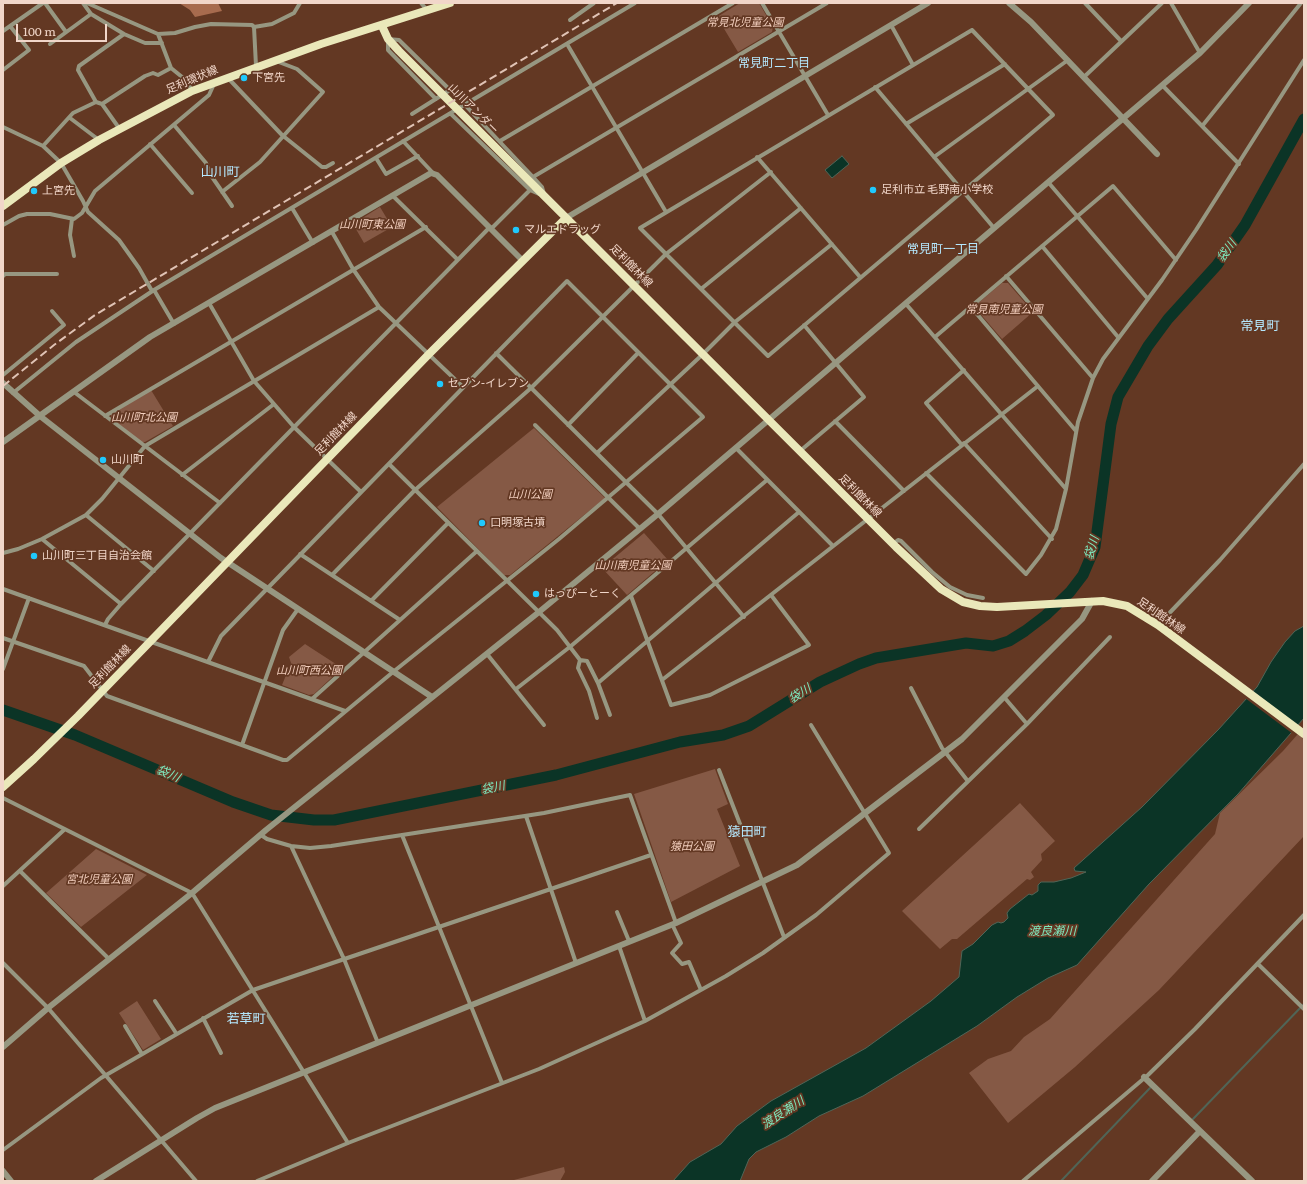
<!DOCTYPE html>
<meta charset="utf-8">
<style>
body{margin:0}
#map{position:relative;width:1307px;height:1184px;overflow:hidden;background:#633823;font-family:Literata,serif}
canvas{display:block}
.frame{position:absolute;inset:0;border:4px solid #f1d6c9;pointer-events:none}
.scale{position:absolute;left:16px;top:24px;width:91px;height:18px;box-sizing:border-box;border:2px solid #f1d6c9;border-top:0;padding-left:5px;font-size:12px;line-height:14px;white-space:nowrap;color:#f1d6c9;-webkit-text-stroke:3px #633823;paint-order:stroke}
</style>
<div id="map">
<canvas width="1307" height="1184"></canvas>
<div class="frame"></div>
<div class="scale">100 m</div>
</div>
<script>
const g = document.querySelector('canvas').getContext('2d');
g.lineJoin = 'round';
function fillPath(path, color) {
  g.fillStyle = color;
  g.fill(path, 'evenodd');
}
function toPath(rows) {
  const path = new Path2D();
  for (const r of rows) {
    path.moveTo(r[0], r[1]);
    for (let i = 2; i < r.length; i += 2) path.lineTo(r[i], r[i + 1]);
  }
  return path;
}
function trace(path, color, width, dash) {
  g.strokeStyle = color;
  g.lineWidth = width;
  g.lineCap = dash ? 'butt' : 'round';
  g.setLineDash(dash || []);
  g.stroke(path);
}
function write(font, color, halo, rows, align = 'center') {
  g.font = font + ' Literata,"Noto Sans JP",serif';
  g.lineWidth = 3.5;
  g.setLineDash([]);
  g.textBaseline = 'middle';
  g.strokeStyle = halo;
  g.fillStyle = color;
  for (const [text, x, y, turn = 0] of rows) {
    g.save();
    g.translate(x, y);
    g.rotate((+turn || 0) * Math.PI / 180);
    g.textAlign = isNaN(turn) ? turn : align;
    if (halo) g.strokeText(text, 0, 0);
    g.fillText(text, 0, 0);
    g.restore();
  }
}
const green = toPath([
 [740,3,759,3,773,27,772,32,738,52,717,17],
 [380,207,392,227,364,243,353,224],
 [1002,283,1008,283,1033,312,1002,339,977,310,977,304],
 [151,390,173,426,145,442,141,442,111,418,111,414],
 [534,428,605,498,510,575,504,575,437,507],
 [644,533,668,560,627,595,602,568],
 [305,644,342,668,314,694,309,695,282,685,291,663,289,657],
 [1304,727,1304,836,1159,990,1075,1067,1008,1123,969,1073,988,1059,1011,1051,1024,1037,1050,1019,1215,834,1220,813,1283,751],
 [715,769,728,804,717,809,740,866,671,902,634,794],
 [1020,803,1055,841,1041,854,1042,860,1031,872,1034,877,1030,880,1027,879,957,939,952,939,940,949,902,911],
 [96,849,147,875,81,927,46,893],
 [137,1001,161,1039,143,1050,119,1013],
 [564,1167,565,1172,560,1181,510,1181]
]);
const forest = toPath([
 [179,3,218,3,222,11,195,17,190,10]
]);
const water = toPath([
 [842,156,849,164,832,178,825,170,842,156],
 [1304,626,1304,718,1238,794,1149,884,1077,965,1048,978,1017,997,977,1026,863,1096,819,1116,786,1137,756,1152,749,1159,740,1181,673,1181,690,1162,721,1144,737,1126,771,1101,866,1048,931,1001,959,977,962,951,973,944,992,925,998,922,1001,923,1004,922,1008,918,1007,913,1010,909,1029,894,1032,895,1038,891,1038,885,1041,882,1054,882,1071,878,1086,872,1075,871,1074,868,1142,807,1218,730,1257,687,1271,662,1285,642,1295,631,1304,626]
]);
const pier = toPath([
 [1251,690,1299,726,1293,734,1245,698]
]);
const stream = toPath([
 [1193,1119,1304,1004],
 [1061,1181,1150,1088]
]);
const river = toPath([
 [3,710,75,735,233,802,271,815,314,820,334,820,556,775,680,742,723,735,749,726,820,682,859,664,876,658,966,643,993,646,1009,641,1025,631,1046,615,1070,592,1083,575,1095,547,1111,424,1118,397,1148,346,1168,319,1217,265,1245,225,1304,119]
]);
const minor = toPath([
 [45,3,66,32],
 [83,3,91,14,124,34,145,43,162,43],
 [87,3,158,34,175,33,195,27,211,24,252,25,254,27],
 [421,3,427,10],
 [762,3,828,115],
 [1085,3,1121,41],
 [1171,3,1200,53],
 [570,20,594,3],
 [891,25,913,65],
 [972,30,1053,115,768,356,640,228,972,30],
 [3,31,43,3],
 [158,34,171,68,187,81,192,91],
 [50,44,91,14],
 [567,44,666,212],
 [256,66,254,27,272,24,294,13,300,3],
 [3,70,29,50,10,26],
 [227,77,282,135,322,167,326,167,333,163],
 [1084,77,1162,3],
 [1162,85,1239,164],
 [875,87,994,228],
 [96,102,78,70,79,66,124,34],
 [102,104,119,128],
 [465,105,533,177,542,187,544,194],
 [412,114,450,90,399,40,388,39,388,50,436,99],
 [451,114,530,190,539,194],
 [70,118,99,140],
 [906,124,1005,64],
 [174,125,206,163,210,174,232,206],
 [1203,125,1301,3],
 [3,127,43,146,61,163,83,201,88,212,119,240,139,268,152,291],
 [403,141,433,173],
 [500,141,733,3],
 [150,144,192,193],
 [43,146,73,113,96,102,102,104,145,76,153,73,158,75,171,68],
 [757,157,860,277],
 [934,157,1068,60],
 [376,158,386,174,418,156],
 [533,177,827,3],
 [1048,182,1148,299],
 [222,192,260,162,323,92,297,69,276,61],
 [393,196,457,259],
 [292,208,313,243],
 [72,219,70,235,74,256],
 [3,225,19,216,27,214,50,214,74,219,82,213,95,191,209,95,214,84],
 [491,229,530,190],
 [332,232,353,269,379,307,463,387],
 [1042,246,1118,337],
 [3,276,5,274,57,274],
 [1006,276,1093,378],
 [701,289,801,208],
 [154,290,174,324],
 [209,303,254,381,294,427,361,492],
 [906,304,1066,489],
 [971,307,1076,431],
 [935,337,1113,186,1176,260],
 [496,353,658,514,744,617],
 [3,375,64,325,52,311],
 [74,392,220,503],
 [13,393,76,342,154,290,635,3],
 [105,416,426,227],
 [835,421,904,491],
 [535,425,640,529],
 [568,425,638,353],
 [964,443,1052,539],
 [962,445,926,403,964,370],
 [736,448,833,546],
 [800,451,864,397,804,325],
 [597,453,703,354,735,322,832,244],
 [389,464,557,630,580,660,587,661,598,683,610,715],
 [926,473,1026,574,1041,555,1056,529,1066,489,1078,422,1093,378,1103,359,1162,280,1196,230,1304,60],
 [182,475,274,404],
 [86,515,154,571],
 [42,539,121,604],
 [893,544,898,540,901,541,932,572,950,587,967,595,983,598],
 [3,553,18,549,42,539,86,515,102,499,145,446,379,307],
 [300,554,400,620],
 [332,575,415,490,531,388,666,254,771,172],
 [3,589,345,711],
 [631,596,671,705,710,695,809,645,771,595],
 [371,601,448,523],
 [105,625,108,619,121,604,490,227],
 [1158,625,1220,560,1304,464],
 [3,638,84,666,107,696,283,760,287,760,393,672,559,539,703,417,567,281,221,636,208,662],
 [487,654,544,725],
 [580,660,578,668,589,691,597,718],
 [3,669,29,598],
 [662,680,1038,386],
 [598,683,799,512],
 [911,688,942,748,967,780],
 [516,689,571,646,767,480],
 [1004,697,1027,724],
 [312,699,477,551],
 [242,745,283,630,298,609],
 [719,770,784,937],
 [3,798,192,893,348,1143],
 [526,816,576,963],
 [919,829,1027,724,1110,637],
 [261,835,267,839,291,846,310,848,331,846,544,813,630,795,676,923],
 [402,835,502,1083],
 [291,846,344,959,378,1043],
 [20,871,109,959],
 [3,886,65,829],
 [617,912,629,941],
 [672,924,681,943,672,953,682,964,689,962,701,990],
 [619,946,645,1021],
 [3,963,48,1008,196,1181],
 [1258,964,1304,1009],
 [155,1001,176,1033],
 [203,1018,221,1053],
 [125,1026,142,1054],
 [3,1150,101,1078,253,990,651,855],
 [257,1181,348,1143,539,1069,645,1021,726,976,763,953,816,915,889,853,811,725],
 [1023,1181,1148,1075,1195,1029,1304,915]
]);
const tertiary = toPath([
 [1009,3,1031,22,1157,154],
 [566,218,928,3],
 [3,383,40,416,221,558,432,697],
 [3,442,150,337,431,173,437,175,522,260],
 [3,1047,48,1008,192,893,266,830,539,612,658,514,1200,53,1249,3],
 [1144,1077,1252,1181],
 [3,1171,11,1181],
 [96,1181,197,1118,215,1108,676,923,797,865,962,739,1082,619,1092,601],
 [1152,1181,1200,1131]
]);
const primary = toPath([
 [382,26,388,39,399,51,896,547,941,589,963,602,980,606,997,607,1103,601,1127,606,1158,625,1304,734],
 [3,206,61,163,99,140,192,91,321,44,450,3],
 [3,787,34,759,78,716,429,354,566,218]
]);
const rail = toPath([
 [3,386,54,345,95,315,617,3]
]);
const markers = [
 [244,78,4,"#1fc9fd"],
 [873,190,4,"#1fc9fd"],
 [34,191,4,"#1fc9fd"],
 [516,230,4,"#1fc9fd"],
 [440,384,4,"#1fc9fd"],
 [103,460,4,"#1fc9fd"],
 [482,523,4,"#1fc9fd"],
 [34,556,4,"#1fc9fd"],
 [536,594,4,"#1fc9fd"]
];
const parkNames = [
 ["常見北児童公園",745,23],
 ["山川町東公園",372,225],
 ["常見南児童公園",1004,310],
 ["山川町北公園",144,418],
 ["山川公園",530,495],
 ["山川南児童公園",633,566],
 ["山川町西公園",309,671],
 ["猿田公園",692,847],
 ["宮北児童公園",99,880]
];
const poiNames = [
 ["下宮先",252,78],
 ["足利市立 毛野南小学校",881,190],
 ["上宮先",42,191],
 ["マルエドラッグ",524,230],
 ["セブン-イレブン",448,384],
 ["山川町",111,460],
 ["口明塚古墳",490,523],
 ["山川町三丁目自治会館",42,556],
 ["はっぴーとーく",544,594]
];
const streetNames = [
 ["足利環状線",192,80,-23],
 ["山川アンダー",473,109,45],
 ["足利館林線",631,266,45],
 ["足利館林線",336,434,-46],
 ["足利館林線",860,496,45],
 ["足利館林線",1161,616,34],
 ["足利館林線",110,667,-46]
];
const neighbourhoodNames = [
 ["常見町二丁目",774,63],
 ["常見町一丁目",943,249]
];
const waterNames = [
 ["袋川",1227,251,-54],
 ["袋川",1092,548,-74],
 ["袋川",800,694,-32],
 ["袋川",168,774,23],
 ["袋川",493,788,-11],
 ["渡良瀬川",1052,931],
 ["渡良瀬川",783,1113,-33]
];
const quarterNames = [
 ["山川町",220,172],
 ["常見町",1260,326],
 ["猿田町",747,832],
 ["若草町",246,1019]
];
fillPath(green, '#855945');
fillPath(forest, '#a76b4e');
fillPath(water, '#0b3426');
trace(water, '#506557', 1);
fillPath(pier, '#633823');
trace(stream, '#506557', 2);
trace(river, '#0b3426', 11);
trace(minor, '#979781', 4);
trace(tertiary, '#979781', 6);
trace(primary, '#eae8ba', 8);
trace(rail, '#e0c3b5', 2, [8, 4]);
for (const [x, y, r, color] of markers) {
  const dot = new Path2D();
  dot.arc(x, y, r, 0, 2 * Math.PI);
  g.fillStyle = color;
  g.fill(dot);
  trace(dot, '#633823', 1.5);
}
write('italic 11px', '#f3cfbe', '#633823', parkNames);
write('11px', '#f1d6c9', '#633823', poiNames, 'left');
write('11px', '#f1d6c9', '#633823', streetNames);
write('12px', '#b5e8fe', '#633823', neighbourhoodNames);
write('italic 12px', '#7eeabf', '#633823', waterNames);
write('13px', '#b5e8fe', '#633823', quarterNames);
</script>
